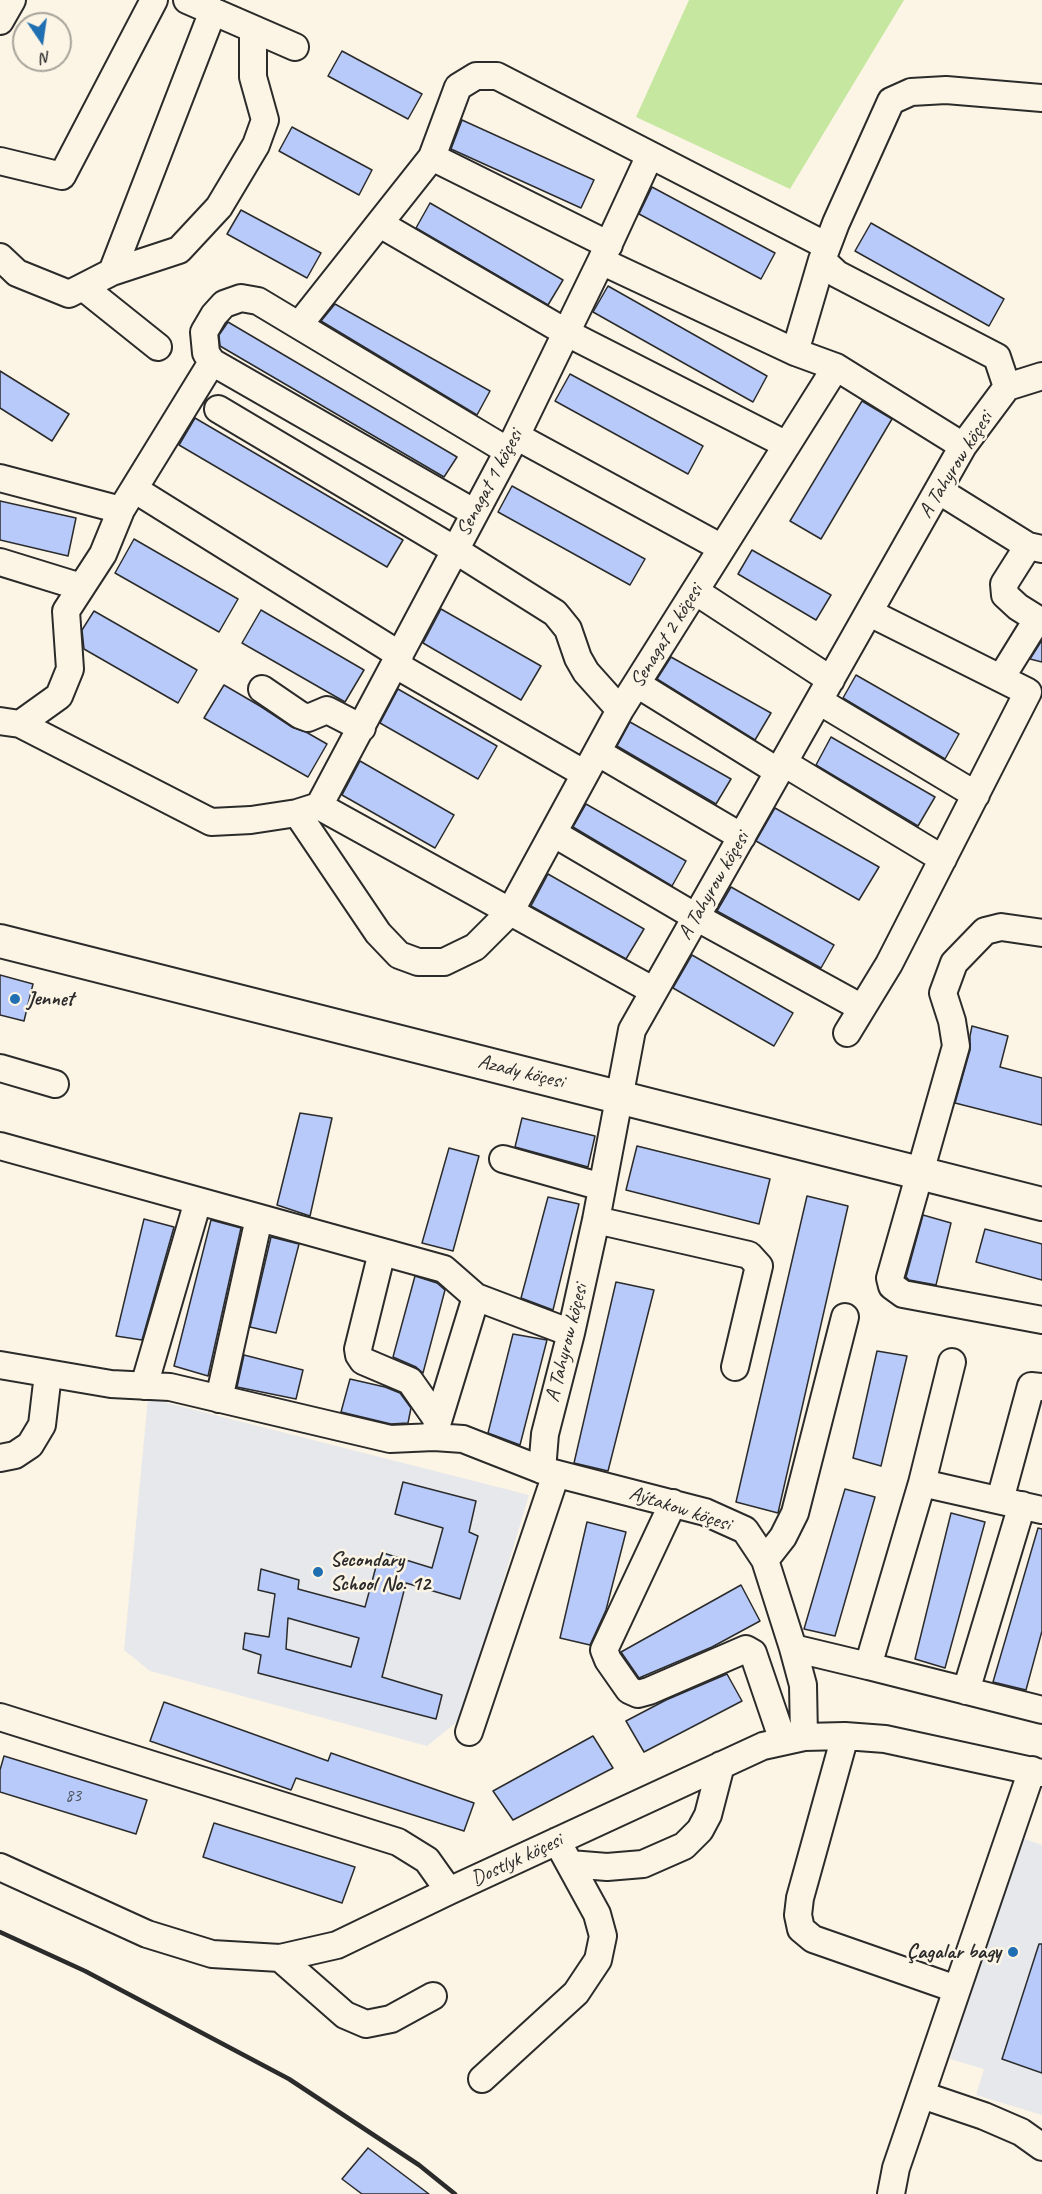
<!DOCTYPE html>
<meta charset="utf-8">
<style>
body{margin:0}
#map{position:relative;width:1042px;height:2194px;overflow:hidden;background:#fcf5e5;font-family:Caveat,sans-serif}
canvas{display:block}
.north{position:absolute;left:12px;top:12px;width:60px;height:60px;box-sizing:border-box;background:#fcf5e5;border:2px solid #a8a49b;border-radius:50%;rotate:167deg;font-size:16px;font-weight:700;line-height:24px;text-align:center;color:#2b2b2b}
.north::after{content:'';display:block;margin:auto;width:21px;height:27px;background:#1f6fb2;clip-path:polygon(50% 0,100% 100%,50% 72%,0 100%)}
</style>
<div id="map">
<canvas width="1042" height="2194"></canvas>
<div class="north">N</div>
</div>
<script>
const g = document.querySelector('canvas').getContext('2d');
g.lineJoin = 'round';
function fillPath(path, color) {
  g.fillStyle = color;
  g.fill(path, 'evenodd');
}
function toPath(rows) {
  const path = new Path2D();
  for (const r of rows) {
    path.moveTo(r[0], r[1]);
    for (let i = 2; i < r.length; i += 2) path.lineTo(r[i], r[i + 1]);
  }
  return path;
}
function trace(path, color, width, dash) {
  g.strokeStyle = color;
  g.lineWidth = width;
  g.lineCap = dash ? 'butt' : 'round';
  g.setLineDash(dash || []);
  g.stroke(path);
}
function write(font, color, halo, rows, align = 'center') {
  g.font = font + ' Caveat,sans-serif';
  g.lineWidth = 5;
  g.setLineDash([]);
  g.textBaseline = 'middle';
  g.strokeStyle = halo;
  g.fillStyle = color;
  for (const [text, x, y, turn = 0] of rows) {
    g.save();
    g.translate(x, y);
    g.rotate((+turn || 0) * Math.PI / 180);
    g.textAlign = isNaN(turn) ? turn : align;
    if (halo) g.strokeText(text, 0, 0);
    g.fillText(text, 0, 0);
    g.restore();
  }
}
const built = toPath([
 [148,1398,529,1495,462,1718,427,1746,150,1671,124,1650],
 [1019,1837,1042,1845,1042,2115,976,2095,984,2069,950,2059]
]);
const green = toPath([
 [689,0,904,0,790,189,636,117]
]);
const building = toPath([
 [342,51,422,94,408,119,328,76,342,51],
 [462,120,594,180,581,208,451,149,462,120],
 [292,127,372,170,359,195,279,151,292,127],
 [652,187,775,253,761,279,639,214,652,187],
 [430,203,563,280,548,305,416,228,430,203],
 [241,210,321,253,307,278,227,234,241,210],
 [871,223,1004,299,989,326,855,251,871,223],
 [608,286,767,376,753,402,593,312,608,286],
 [335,304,490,391,477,415,321,321,335,304],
 [228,322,457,457,444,477,220,346,219,335,228,322],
 [0,371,69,414,52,441,0,408,0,371],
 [570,374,703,446,688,474,555,401,570,374],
 [862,401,892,419,821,539,790,521,862,401],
 [195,418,403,540,387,567,179,445,195,418],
 [512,486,645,559,630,585,498,512,512,486],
 [0,501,76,518,68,556,0,540,0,501],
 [134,539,238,599,219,632,115,573,134,539],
 [752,550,831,595,816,620,738,574,752,550],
 [441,609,541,666,521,700,423,643,441,609],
 [261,610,364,670,345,702,242,643,261,610],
 [94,611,197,670,178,703,84,649,82,630,94,611],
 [1042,640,1042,662,1030,659,1042,640],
 [671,657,771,713,755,740,657,679,671,657],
 [856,675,959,734,945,759,843,698,856,675],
 [224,685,260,706,292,727,306,732,327,744,308,777,204,718,224,685],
 [398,689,497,746,478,779,380,723,398,689],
 [630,722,731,779,716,804,617,746,630,722],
 [831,737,935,797,918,826,816,765,831,737],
 [360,761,454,815,435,848,342,795,360,761],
 [586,804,686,861,672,886,573,827,586,804],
 [775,808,879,867,859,900,756,841,775,808],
 [548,874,644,929,626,959,531,906,548,874],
 [731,887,834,945,821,968,717,911,731,887],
 [692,955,793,1013,774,1046,673,988,692,955],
 [0,975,33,984,24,1021,0,1015,0,975],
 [972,1026,1008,1036,1000,1067,1042,1078,1042,1125,955,1103,970,1050,970,1036,972,1026],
 [300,1113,332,1118,310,1216,277,1205,300,1113],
 [522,1118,595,1136,588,1167,515,1147,522,1118],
 [637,1146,770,1179,759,1224,626,1190,637,1146],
 [449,1148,479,1156,453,1251,422,1243,449,1148],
 [807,1196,848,1206,778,1513,736,1502,807,1196],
 [548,1197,579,1204,553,1310,521,1298,548,1197],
 [923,1215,951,1223,936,1285,909,1280,906,1277,923,1215],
 [144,1219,174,1227,142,1340,116,1336,144,1219],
 [211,1220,241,1228,208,1376,174,1366,211,1220],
 [985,1229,1042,1244,1042,1280,976,1262,985,1229],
 [271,1237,299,1244,276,1333,250,1327,271,1237],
 [415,1276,437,1283,445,1290,423,1373,416,1367,393,1357,415,1276],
 [616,1282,654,1290,608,1471,574,1463,616,1282],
 [513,1334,547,1340,520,1445,488,1433,513,1334],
 [877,1351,907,1356,881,1466,853,1458,877,1351],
 [244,1355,303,1370,296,1399,237,1387,244,1355],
 [350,1379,385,1387,400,1393,411,1408,408,1423,391,1424,341,1412,350,1379],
 [403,1482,476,1501,469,1532,478,1536,460,1599,406,1583,382,1677,442,1695,436,1719,258,1673,261,1655,243,1649,245,1633,269,1637,275,1594,258,1590,261,1569,299,1580,298,1589,365,1607,380,1552,432,1568,443,1528,395,1514,403,1482],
 [288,1618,359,1638,351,1667,286,1649,288,1618],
 [845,1489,875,1497,835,1636,804,1629,845,1489],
 [951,1513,985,1522,945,1668,915,1659,951,1513],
 [587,1522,626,1532,606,1610,590,1645,560,1638,587,1522],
 [1038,1528,1042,1529,1042,1631,1026,1690,993,1682,1038,1528],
 [741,1585,760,1621,712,1647,639,1678,621,1652,741,1585],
 [727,1674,742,1701,644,1752,626,1721,666,1700,727,1674],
 [164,1702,328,1761,331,1753,474,1803,464,1831,296,1778,291,1790,150,1741,164,1702],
 [593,1736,613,1768,513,1820,493,1791,593,1736],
 [4,1756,147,1800,136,1834,0,1792,0,1770,4,1756],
 [214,1823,355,1867,342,1903,203,1857,214,1823],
 [1039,1944,1042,1944,1042,2073,1002,2059,1039,1944],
 [368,2148,429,2194,362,2194,342,2179,368,2148]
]);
const minor = toPath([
 [187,0,295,47],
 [0,21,12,0],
 [432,157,609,245],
 [0,161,62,176,154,0],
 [380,224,567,333,787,445],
 [0,257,17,273,69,294,112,272,213,11],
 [601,261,795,352,836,367,963,446],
 [112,272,179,250,219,207,256,145,265,120,253,77,253,29],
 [83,287,158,347],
 [299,325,432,157,458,87,476,76,497,76,827,246],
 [795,352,822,260],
 [1007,387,997,357,837,274,822,260,836,223,891,101,911,92,946,90,1042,98],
 [218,409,455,550,555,613,568,629,578,658,586,672,620,710],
 [516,436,722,548],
 [0,478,121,510],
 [134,489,400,655],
 [938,490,1028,546,1042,549],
 [475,513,212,362,206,353,204,332,214,315,224,304,241,298,258,301,508,451],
 [0,562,81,587],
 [695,591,831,680],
 [396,665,585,774],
 [1001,678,1035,623,1034,617,1018,607,1005,595,1004,584,1028,546],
 [637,684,779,772],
 [262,689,300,715,308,718,327,710,362,728],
 [819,701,976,795],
 [0,721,20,724,59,696,70,669,66,611,103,554,121,510,212,362],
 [20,724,211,822,251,820,297,813,319,806,654,991],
 [597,752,742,837],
 [784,763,943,859],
 [319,806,516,436,601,261,650,155],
 [297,813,378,933,399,955,418,962,444,962,475,947,510,912,620,710,836,367],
 [553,833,696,917,862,1008],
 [1042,933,1001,927,985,931,954,963,943,993,952,1021,956,1046,890,1278,892,1286,903,1294,1042,1320],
 [847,1033,889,964,1028,692,870,613],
 [0,1068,55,1084],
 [0,1146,444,1269,476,1297,571,1333],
 [503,1159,602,1187],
 [596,1220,749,1255,759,1266,735,1367],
 [382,1252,358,1349,359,1355,363,1361,410,1381,438,1421],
 [0,1365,111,1384,170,1387,390,1439,434,1437,463,1439,542,1470,705,1512,745,1530,765,1560,793,1648,803,1685,804,1737],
 [144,1386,198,1201],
 [219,1399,259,1218],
 [435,1431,476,1297],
 [0,1458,15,1455,30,1445,42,1425,48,1374],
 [542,1470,545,1434,571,1333,596,1220,632,1030,963,446,1007,387,1042,376],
 [922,1483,952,1362],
 [1000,1500,1031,1386,1042,1387],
 [673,1503,604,1650,608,1660,629,1690,638,1694,649,1691,746,1649,753,1653,783,1741],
 [765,1560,783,1537,795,1513,845,1317],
 [793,1648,868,1666,922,1483,1042,1510],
 [868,1666,1042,1710],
 [966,1691,1022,1505],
 [0,1717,398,1842,427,1860,449,1891],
 [469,1732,556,1474],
 [845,1736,800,1898,798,1915,801,1929,813,1939,956,1989],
 [570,1864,607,1867,643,1864,684,1846,700,1830,708,1815,721,1765],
 [0,1867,147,1934,212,1954,280,1958,337,1945,449,1891,763,1746,804,1737,845,1736,885,1739,1042,1773],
 [280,1958,345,2015,366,2024,391,2019,433,1996],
 [482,2079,576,1993,598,1960,603,1936,597,1914,557,1841],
 [922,2095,984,2116,1021,2132,1042,2147],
 [891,2194,896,2168,1032,1770]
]);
const major = toPath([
 [0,941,1042,1204]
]);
const rail = toPath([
 [0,1932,85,1971,289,2079,419,2165,455,2194]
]);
const markers = [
 [15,999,6,"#1f6fb2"],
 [318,1572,6,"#1f6fb2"],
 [1013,1952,6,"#1f6fb2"]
];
const numberNames = [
 ["83",73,1796]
];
const streetNames = [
 ["A Tahyrow köçesi",956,465,-58],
 ["Senagat 1 köçesi",490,483,-62],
 ["Senagat 2 köçesi",667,636,-58],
 ["A Tahyrow köçesi",714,886,-60],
 ["Azady köçesi",521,1072,14],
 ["A Tahyrow köçesi",567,1343,-76],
 ["Aýtakow köçesi",680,1509,18],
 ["Dostlyk köçesi",517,1860,-25]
];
const poiNames = [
 ["Jennet",27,999],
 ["Secondary",330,1560],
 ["School No. 12",330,1584],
 ["Çagalar bagy",1001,1952,"right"]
];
fillPath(built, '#e7e8eb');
fillPath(green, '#c6e7a0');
fillPath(building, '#b7cafa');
trace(building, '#2b2b2b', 1.5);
trace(minor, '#2b2b2b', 30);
trace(major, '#2b2b2b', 36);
trace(minor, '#fcf5e5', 26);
trace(major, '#fcf5e5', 32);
trace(rail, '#2b2b2b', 4.5);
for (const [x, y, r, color] of markers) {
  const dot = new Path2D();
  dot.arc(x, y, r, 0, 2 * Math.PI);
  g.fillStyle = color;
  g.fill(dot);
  trace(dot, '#fcf5e5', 2);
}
write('18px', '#4e535f', null, numberNames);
write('21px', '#2b2b2b', '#fcf5e5', streetNames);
write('bold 21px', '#2b2b2b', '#fcf5e5', poiNames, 'left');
</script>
